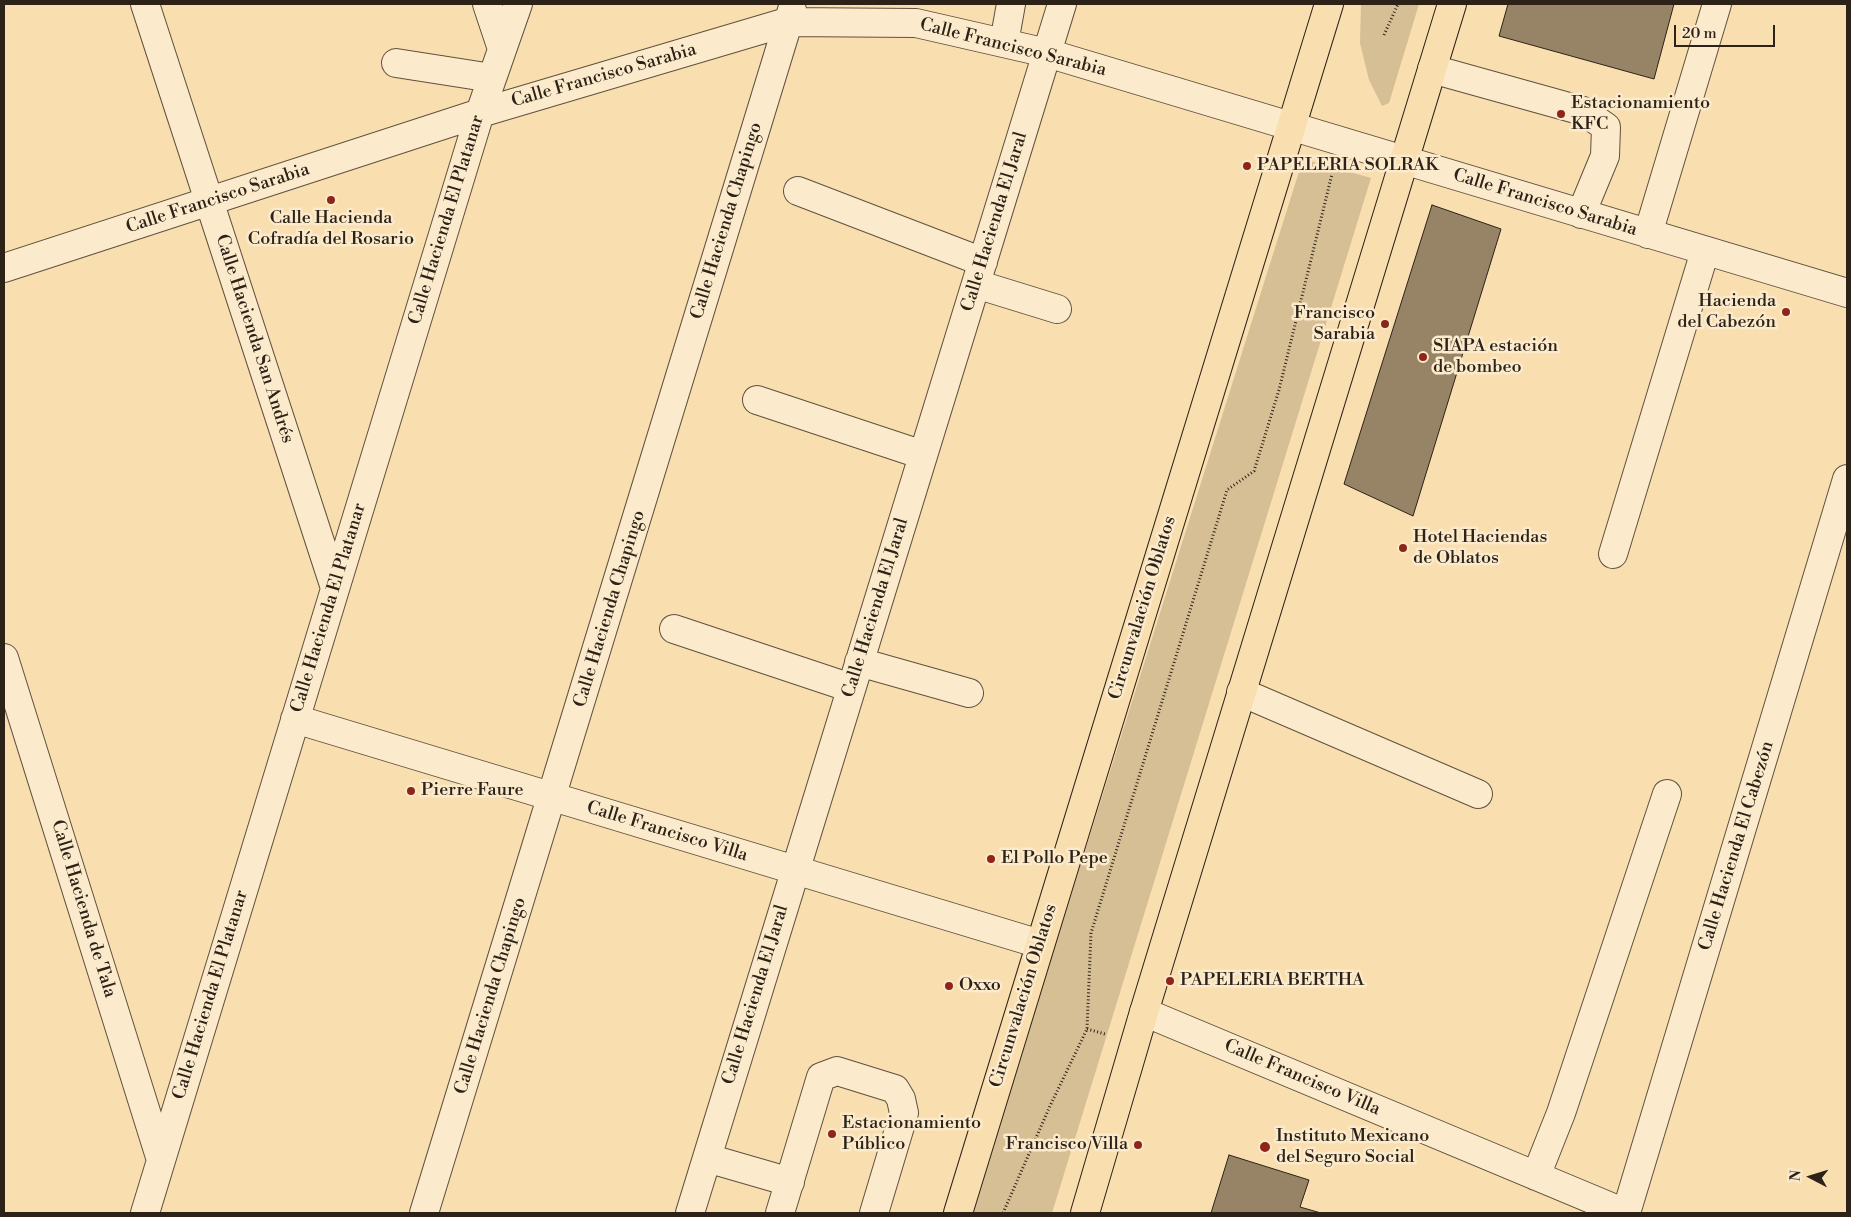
<!DOCTYPE html>
<meta charset="utf-8">
<style>
body{margin:0}
#map{position:relative;width:1851px;height:1217px;overflow:hidden;background:#f9deaf;font-family:"Libre Bodoni",serif}
canvas{display:block}
.frame{position:absolute;inset:0;border:5px solid #2c2218;pointer-events:none}
.north{position:absolute;left:1786px;top:1152px;width:50px;height:50px;-webkit-text-stroke:4px #fbeacb;paint-order:stroke;rotate:275deg;font-size:14px;font-weight:700;line-height:20px;text-align:center;color:#2c2218}
.north::after{content:'';display:block;margin:auto;width:18px;height:22px;background:#2c2218;clip-path:polygon(50% 0,100% 100%,50% 72%,0 100%)}
.scale{position:absolute;left:1674px;top:25px;width:101px;height:22px;box-sizing:border-box;border:2px solid #2c2218;border-top:0;padding-left:6px;font-size:15px;line-height:18px;white-space:nowrap;color:#2c2218;-webkit-text-stroke:4px #fbeacb;paint-order:stroke}
</style>
<div id="map">
<canvas width="1851" height="1217"></canvas>
<div class="frame"></div>
<div class="north">N</div>
<div class="scale">20 m</div>
</div>
<script>
const g = document.querySelector('canvas').getContext('2d');
g.lineJoin = 'round';
function fillPath(path, color) {
  g.fillStyle = color;
  g.fill(path, 'evenodd');
}
function toPath(rows) {
  const path = new Path2D();
  for (const r of rows) {
    path.moveTo(r[0], r[1]);
    for (let i = 2; i < r.length; i += 2) path.lineTo(r[i], r[i + 1]);
  }
  return path;
}
function trace(path, color, width, dash) {
  g.strokeStyle = color;
  g.lineWidth = width;
  g.lineCap = dash ? 'butt' : 'round';
  g.setLineDash(dash || []);
  g.stroke(path);
}
function write(font, color, halo, rows, align = 'center') {
  g.font = font + ' "Libre Bodoni",serif';
  g.lineWidth = 5;
  g.setLineDash([]);
  g.textBaseline = 'middle';
  g.strokeStyle = halo;
  g.fillStyle = color;
  for (const [text, x, y, turn = 0] of rows) {
    g.save();
    g.translate(x, y);
    g.rotate((+turn || 0) * Math.PI / 180);
    g.textAlign = isNaN(turn) ? turn : align;
    if (halo) g.strokeText(text, 0, 0);
    g.fillText(text, 0, 0);
    g.restore();
  }
}
const green = toPath([
 [1361,4,1419,4,1389,103,1382,106,1369,80,1360,43],
 [1303,159,1371,178,1052,1213,971,1213]
]);
const building = toPath([
 [1508,4,1674,4,1654,79,1499,36,1508,4],
 [1432,205,1501,229,1413,516,1344,484,1432,205],
 [1229,1155,1309,1180,1300,1207,1321,1213,1211,1213,1229,1155]
]);
const path = toPath([
 [1384,35,1398,4],
 [1087,1029,1105,1034],
 [1003,1213,1050,1106,1087,1029,1091,933,1227,490,1254,471,1279,390,1332,174]
]);
const minor = toPath([
 [145,4,335,588],
 [487,4,502,49],
 [1004,43,1011,4],
 [396,63,492,78],
 [1432,69,1583,111,1606,127,1605,156,1581,214],
 [798,191,983,262],
 [1648,234,1717,4],
 [4,268,480,113,787,22,916,23,1047,53,1847,293],
 [976,284,1057,309],
 [757,400,923,455],
 [1613,554,1705,251],
 [674,629,851,688],
 [4,658,161,1160],
 [859,662,969,693],
 [1241,692,1478,794],
 [295,719,1040,944],
 [1144,1012,1625,1213],
 [707,1158,790,1182],
 [1536,1176,1561,1113,1667,794],
 [145,1213,480,113,518,4],
 [424,1213,792,10],
 [690,1213,1062,4],
 [780,1213,821,1077,837,1071,895,1089,901,1099,904,1113,874,1213],
 [1626,1213,1847,479]
]);
const major = toPath([
 [958,1213,1329,4],
 [1085,1213,1144,1012,1452,4]
]);
const markers = [
 [1561,114,5,"#8f2418"],
 [1247,166,5,"#8f2418"],
 [331,200,5,"#8f2418"],
 [1786,312,5,"#8f2418"],
 [1385,324,5,"#8f2418"],
 [1423,357,5,"#8f2418"],
 [1403,548,5,"#8f2418"],
 [411,791,5,"#8f2418"],
 [991,859,5,"#8f2418"],
 [1170,981,5,"#8f2418"],
 [949,986,5,"#8f2418"],
 [832,1134,5,"#8f2418"],
 [1138,1145,5,"#8f2418"],
 [1265,1147,6,"#8f2418"]
];
const streetNames = [
 ["Calle Francisco Sarabia",1013,48,14],
 ["Calle Francisco Sarabia",604,76,-16],
 ["Calle Francisco Sarabia",218,199,-18],
 ["Calle Francisco Sarabia",1545,203,17],
 ["Calle Hacienda El Platanar",447,220,-73],
 ["Calle Hacienda Chapingo",727,221,-73],
 ["Calle Hacienda El Jaral",995,222,-73],
 ["Calle Hacienda San Andrés",254,339,72],
 ["Calle Hacienda El Platanar",329,608,-73],
 ["Calle Hacienda El Jaral",876,608,-73],
 ["Circunvalación Oblatos",1143,608,-73],
 ["Calle Hacienda Chapingo",610,609,-73],
 ["Calle Francisco Villa",667,832,17],
 ["Calle Hacienda El Cabezón",1737,846,-73],
 ["Calle Hacienda de Tala",83,909,73],
 ["Calle Hacienda El Platanar",211,995,-73],
 ["Calle Hacienda El Jaral",756,995,-73],
 ["Calle Hacienda Chapingo",491,996,-73],
 ["Circunvalación Oblatos",1024,996,-73],
 ["Calle Francisco Villa",1302,1078,23]
];
const poiNames = [
 ["Estacionamiento",1571,104],
 ["KFC",1571,125],
 ["PAPELERIA SOLRAK",1257,166],
 ["Calle Hacienda",331,219,"center"],
 ["Cofradía del Rosario",331,240,"center"],
 ["Hacienda",1776,302,"right"],
 ["del Cabezón",1776,323,"right"],
 ["Francisco",1375,314,"right"],
 ["Sarabia",1375,335,"right"],
 ["SIAPA estación",1433,347],
 ["de bombeo",1433,368],
 ["Hotel Haciendas",1413,538],
 ["de Oblatos",1413,559],
 ["Pierre Faure",421,791],
 ["El Pollo Pepe",1001,859],
 ["PAPELERIA BERTHA",1180,981],
 ["Oxxo",959,986],
 ["Estacionamiento",842,1124],
 ["Público",842,1145],
 ["Instituto Mexicano",1276,1137],
 ["del Seguro Social",1276,1158],
 ["Francisco Villa",1128,1145,"right"]
];
fillPath(green, '#d6be95');
fillPath(building, '#978467');
trace(building, '#2c2218', 1);
trace(minor, '#5f513e', 30);
trace(major, '#2c2218', 30);
trace(path, '#2c2218', 3, [1, 2.5]);
trace(minor, '#fbeacb', 28);
trace(major, '#f9deaf', 28);
for (const [x, y, r, color] of markers) {
  const dot = new Path2D();
  dot.arc(x, y, r, 0, 2 * Math.PI);
  g.fillStyle = color;
  g.fill(dot);
  trace(dot, '#fbeacb', 2);
}
write('18px', '#2c2218', '#fbeacb', streetNames);
write('18px', '#2c2218', '#fbeacb', poiNames, 'left');
</script>
